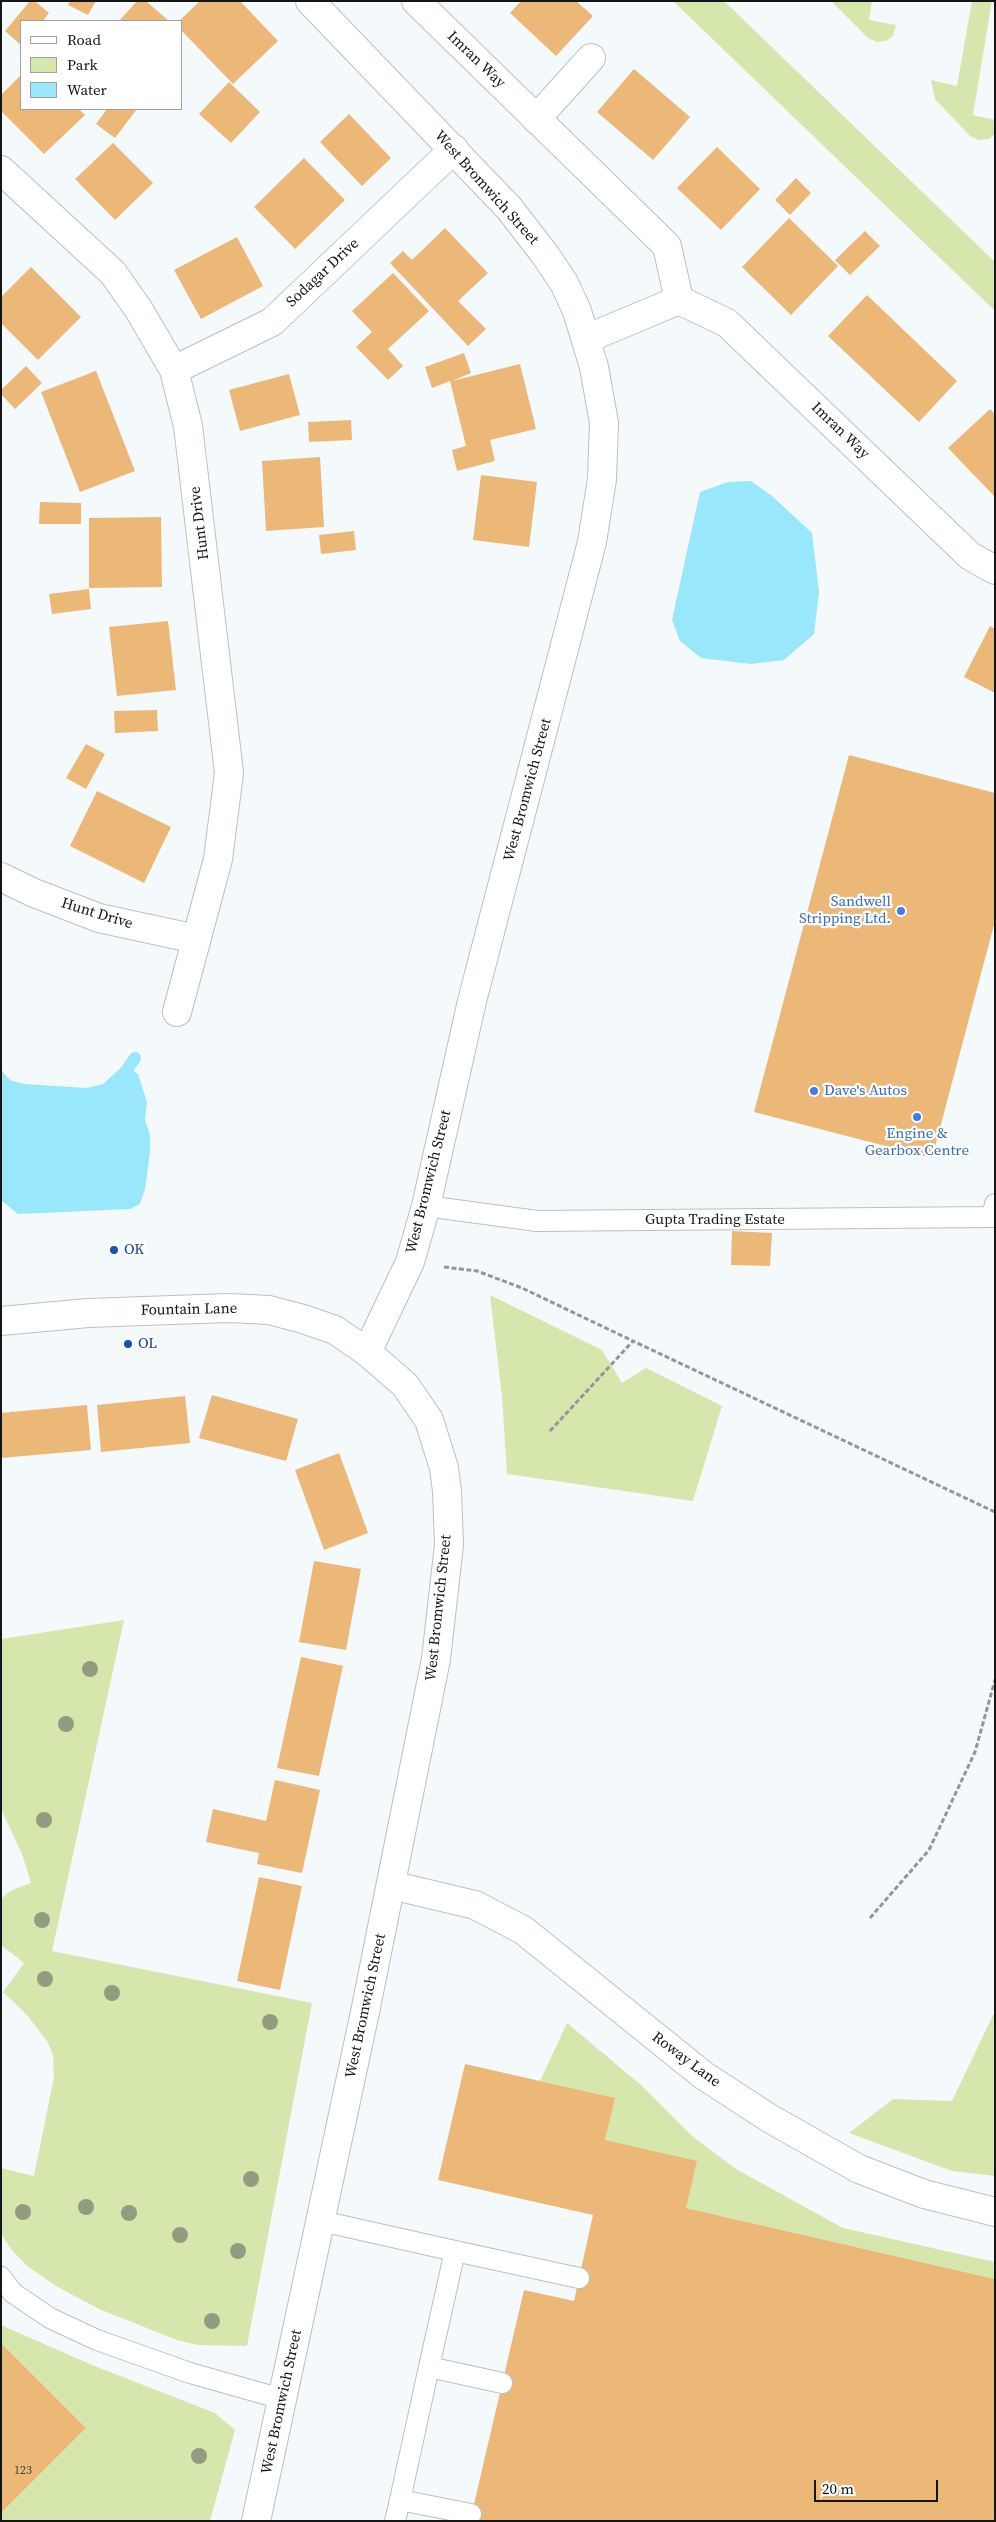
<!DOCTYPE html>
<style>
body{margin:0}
#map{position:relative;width:996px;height:2522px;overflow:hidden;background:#f4f9fc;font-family:"Source Serif 4",serif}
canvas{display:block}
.frame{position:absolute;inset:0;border:2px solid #131516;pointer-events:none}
.legend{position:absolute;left:20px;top:20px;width:162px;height:90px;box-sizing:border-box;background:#fff;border:1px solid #a1a1a2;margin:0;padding:6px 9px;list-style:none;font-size:15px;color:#131516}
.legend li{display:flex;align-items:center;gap:10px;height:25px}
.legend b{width:25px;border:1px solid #a1a1a2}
.scale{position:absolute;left:814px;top:2480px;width:124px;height:22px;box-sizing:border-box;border:2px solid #131516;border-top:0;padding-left:6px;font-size:15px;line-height:18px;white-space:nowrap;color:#131516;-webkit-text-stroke:4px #fff;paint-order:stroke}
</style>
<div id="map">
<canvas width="996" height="2522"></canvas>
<div class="frame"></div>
<ul class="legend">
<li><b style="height:6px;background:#fff"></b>Road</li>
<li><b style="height:14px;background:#d6e7ad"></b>Park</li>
<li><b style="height:14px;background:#99e7fa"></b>Water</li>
</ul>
<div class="scale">20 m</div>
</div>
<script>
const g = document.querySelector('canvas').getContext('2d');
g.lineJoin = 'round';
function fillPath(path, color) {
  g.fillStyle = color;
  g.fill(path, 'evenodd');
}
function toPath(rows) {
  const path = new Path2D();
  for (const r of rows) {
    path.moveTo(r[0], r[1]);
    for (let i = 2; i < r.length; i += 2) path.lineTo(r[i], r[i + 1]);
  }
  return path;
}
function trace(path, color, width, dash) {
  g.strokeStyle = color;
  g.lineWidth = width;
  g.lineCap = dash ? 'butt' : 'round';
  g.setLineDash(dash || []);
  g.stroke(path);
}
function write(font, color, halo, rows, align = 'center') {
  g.font = font + ' "Source Serif 4",serif';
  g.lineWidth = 4.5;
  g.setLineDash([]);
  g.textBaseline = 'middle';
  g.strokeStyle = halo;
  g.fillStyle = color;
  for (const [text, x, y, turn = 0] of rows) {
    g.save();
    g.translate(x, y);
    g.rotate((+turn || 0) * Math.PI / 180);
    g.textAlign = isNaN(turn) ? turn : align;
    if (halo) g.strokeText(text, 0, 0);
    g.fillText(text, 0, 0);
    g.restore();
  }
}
const green = toPath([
 [673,1,724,1,995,262,995,311],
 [831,1,872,1,869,20,896,25,893,36,886,41,877,42,868,38],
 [972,1,992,1,973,115,995,120,995,134,989,139,979,140,970,136,935,99,931,80,957,86],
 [490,1295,602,1350,622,1383,646,1368,722,1406,693,1501,507,1474,502,1397],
 [124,1620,52,1951,312,2003,247,2346,198,2345,177,2340,99,2309,56,2286,27,2266,10,2248,1,2233,1,2168,34,2176,54,2077,53,2055,47,2041,27,2015,3,1992,24,1963,1,1945,1,1899,10,1891,31,1883,22,1854,1,1809,1,1639],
 [995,2011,995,2176,952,2171,849,2133,893,2099,952,2101],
 [567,2023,641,2085,692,2136,736,2169,843,2228,995,2262,995,2279,686,2208,605,2140,614,2098,540,2081],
 [1,2325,92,2365,215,2413,235,2430,210,2521,1,2521,1,2513,86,2428,1,2343]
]);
const water = toPath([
 [751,481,772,496,812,533,819,592,814,634,784,660,751,664,701,658,680,641,672,620,700,492,728,482],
 [124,1065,138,1074,147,1102,145,1120,150,1135,150,1152,145,1189,140,1204,130,1209,18,1214,1,1200,1,1070,10,1080,24,1084,87,1088,103,1084]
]);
const stream = toPath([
 [128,1068,135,1058]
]);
const building = toPath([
 [30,1,35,1,49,13,43,21,21,21,21,45,5,31],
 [70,1,96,1,88,15,68,5],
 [137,1,146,1,169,21,119,21],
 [200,1,240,1,278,41,233,84,181,30,181,21,179,21],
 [521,1,576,1,593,16,556,56,510,13],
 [634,69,690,117,653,160,597,112],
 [21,75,21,109,79,109,85,115,44,154,1,111,1,95],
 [229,82,260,112,231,143,199,114],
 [107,109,137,109,115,138,96,124],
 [349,114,391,158,362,186,320,142],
 [113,143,153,183,115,220,75,179],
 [717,147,760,189,721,230,677,188],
 [304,158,345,200,295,249,254,207],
 [796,178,811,193,790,215,775,200],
 [789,218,838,266,791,315,742,267],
 [445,228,488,273,458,301,486,329,468,346,390,263,403,251,412,260],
 [865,231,880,246,850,275,835,260],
 [237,237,263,286,201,319,174,270],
 [31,267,81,317,38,360,1,323,1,297],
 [393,273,429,311,388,349,403,366,388,380,356,347,372,332,352,311],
 [867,295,957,381,919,422,828,336],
 [464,353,471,373,452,381,520,364,536,429,490,440,495,461,457,471,452,450,466,446,450,381,432,388,425,367],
 [26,366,42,383,15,409,1,394,1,390],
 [96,371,135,471,80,492,41,392],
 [289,374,300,415,240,431,229,390],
 [990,409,995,414,995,497,948,448],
 [351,420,352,440,309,442,308,422],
 [320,457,324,527,266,531,262,461],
 [481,475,537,482,529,547,473,540],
 [40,502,81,503,81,524,39,524],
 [161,517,162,587,89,588,89,518],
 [354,531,356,550,321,554,319,535],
 [89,589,91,609,52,614,49,594],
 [168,621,176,690,117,696,109,627],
 [990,626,995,629,995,693,964,677],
 [157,710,158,731,115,733,114,711],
 [86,744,105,754,86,789,66,778],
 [849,755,995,793,995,921,932,1158,754,1112],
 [97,791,171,827,144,883,70,846],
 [732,1231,772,1233,770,1266,731,1265],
 [212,1395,298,1419,286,1461,199,1438],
 [185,1396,190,1443,101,1452,97,1405],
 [87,1405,91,1450,1,1458,1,1413],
 [339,1453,368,1533,324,1550,295,1470],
 [314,1561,361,1569,346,1650,299,1642],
 [301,1657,343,1666,319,1776,277,1768],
 [275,1780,320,1790,302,1873,257,1864,259,1853,206,1842,213,1809,266,1821],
 [259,1877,302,1886,280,1990,237,1981],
 [465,2064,615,2098,605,2140,697,2161,686,2208,995,2279,995,2521,470,2521,524,2290,574,2301,593,2215,438,2180],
 [1,2343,86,2428,1,2513]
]);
const path = toPath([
 [444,1267,477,1271,522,1288,633,1341],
 [550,1431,633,1341,995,1512],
 [870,1918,929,1850,975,1752,995,1680]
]);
const service = toPath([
 [426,1206,537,1221,992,1217,995,1204],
 [321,2221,455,2251],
 [1,2277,13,2293,50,2318,97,2340,190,2373,282,2399],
 [429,2367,400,2500,471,2514],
 [502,2383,429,2367,455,2251,579,2278],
 [395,2521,400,2500]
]);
const minor = toPath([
 [416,1,667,246,679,300],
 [536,119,591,58],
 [1,170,113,273,139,310,174,370,188,426,229,773,218,859,177,1012],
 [586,339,679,300,727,323,970,556,995,570],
 [174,370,272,322,454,149],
 [1,877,34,893,99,918,196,939]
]);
const tertiary = toPath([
 [310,1,509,208,546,256,564,283,577,311,594,367,604,423,602,479,592,542,472,1001,426,1206,410,1262,367,1352],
 [391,1885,475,1905,523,1930,703,2075,769,2118,859,2169,924,2194,995,2212]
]);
const secondary = toPath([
 [1,1321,88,1313,229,1308,269,1310,303,1319,335,1330,367,1352,405,1385,429,1420,444,1468,447,1491,449,1545,436,1659,365,2012,256,2521]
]);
const trees = [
 [90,1669],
 [66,1724],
 [44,1820],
 [42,1920],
 [45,1979],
 [112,1993],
 [270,2022],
 [251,2179],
 [86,2207],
 [23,2212],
 [129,2213],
 [180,2235],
 [238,2251],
 [212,2321],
 [199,2456]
];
const markers = [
 [901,911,5,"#3f7fe0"],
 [814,1091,5,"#3f7fe0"],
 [917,1117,5,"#3f7fe0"],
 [114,1250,5,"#1a4fb4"],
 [128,1344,5,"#1a4fb4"]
];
const numberNames = [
 ["123",23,2471]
];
const streetNames = [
 ["Imran Way",476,60,44],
 ["West Bromwich Street",486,188,48],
 ["Sodagar Drive",323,273,-43],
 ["Imran Way",840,431,44],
 ["Hunt Drive",200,523,-97],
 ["West Bromwich Street",528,790,-75],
 ["Hunt Drive",97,914,17],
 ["West Bromwich Street",429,1182,-76],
 ["Gupta Trading Estate",715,1220],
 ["Fountain Lane",189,1310,-1],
 ["West Bromwich Street",439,1608,-84],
 ["West Bromwich Street",366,2006,-78],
 ["Roway Lane",686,2060,37],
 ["West Bromwich Street",282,2402,-78]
];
const shopNames = [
 ["Sandwell",891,902],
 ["Stripping Ltd.",891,919],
 ["Dave's Autos",824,1091,"left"],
 ["Engine &",917,1134,"center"],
 ["Gearbox Centre",917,1151,"center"]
];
const transitNames = [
 ["OK",124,1250],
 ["OL",138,1344]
];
fillPath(green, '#d6e7ad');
fillPath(water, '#99e7fa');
trace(stream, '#99e7fa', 12);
fillPath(building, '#ecb878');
trace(service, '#bbc0c3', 22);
trace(minor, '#bbc0c3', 30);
trace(tertiary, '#bbc0c3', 30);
trace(secondary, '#bbc0c3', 30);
trace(path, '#939799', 3, [5, 2.5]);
trace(service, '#fff', 20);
trace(minor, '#fff', 28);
trace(tertiary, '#fff', 28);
trace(secondary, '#fff', 28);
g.fillStyle = '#939c80';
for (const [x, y] of trees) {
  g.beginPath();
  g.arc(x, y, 8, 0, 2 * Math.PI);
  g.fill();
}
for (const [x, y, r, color] of markers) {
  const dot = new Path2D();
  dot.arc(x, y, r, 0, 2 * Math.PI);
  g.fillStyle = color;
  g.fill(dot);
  trace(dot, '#fff', 2);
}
write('12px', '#493e2e', null, numberNames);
write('15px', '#131516', '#fff', streetNames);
write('15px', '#366cbe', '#fff', shopNames, 'right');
write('15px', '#164399', '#fff', transitNames, 'left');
</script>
